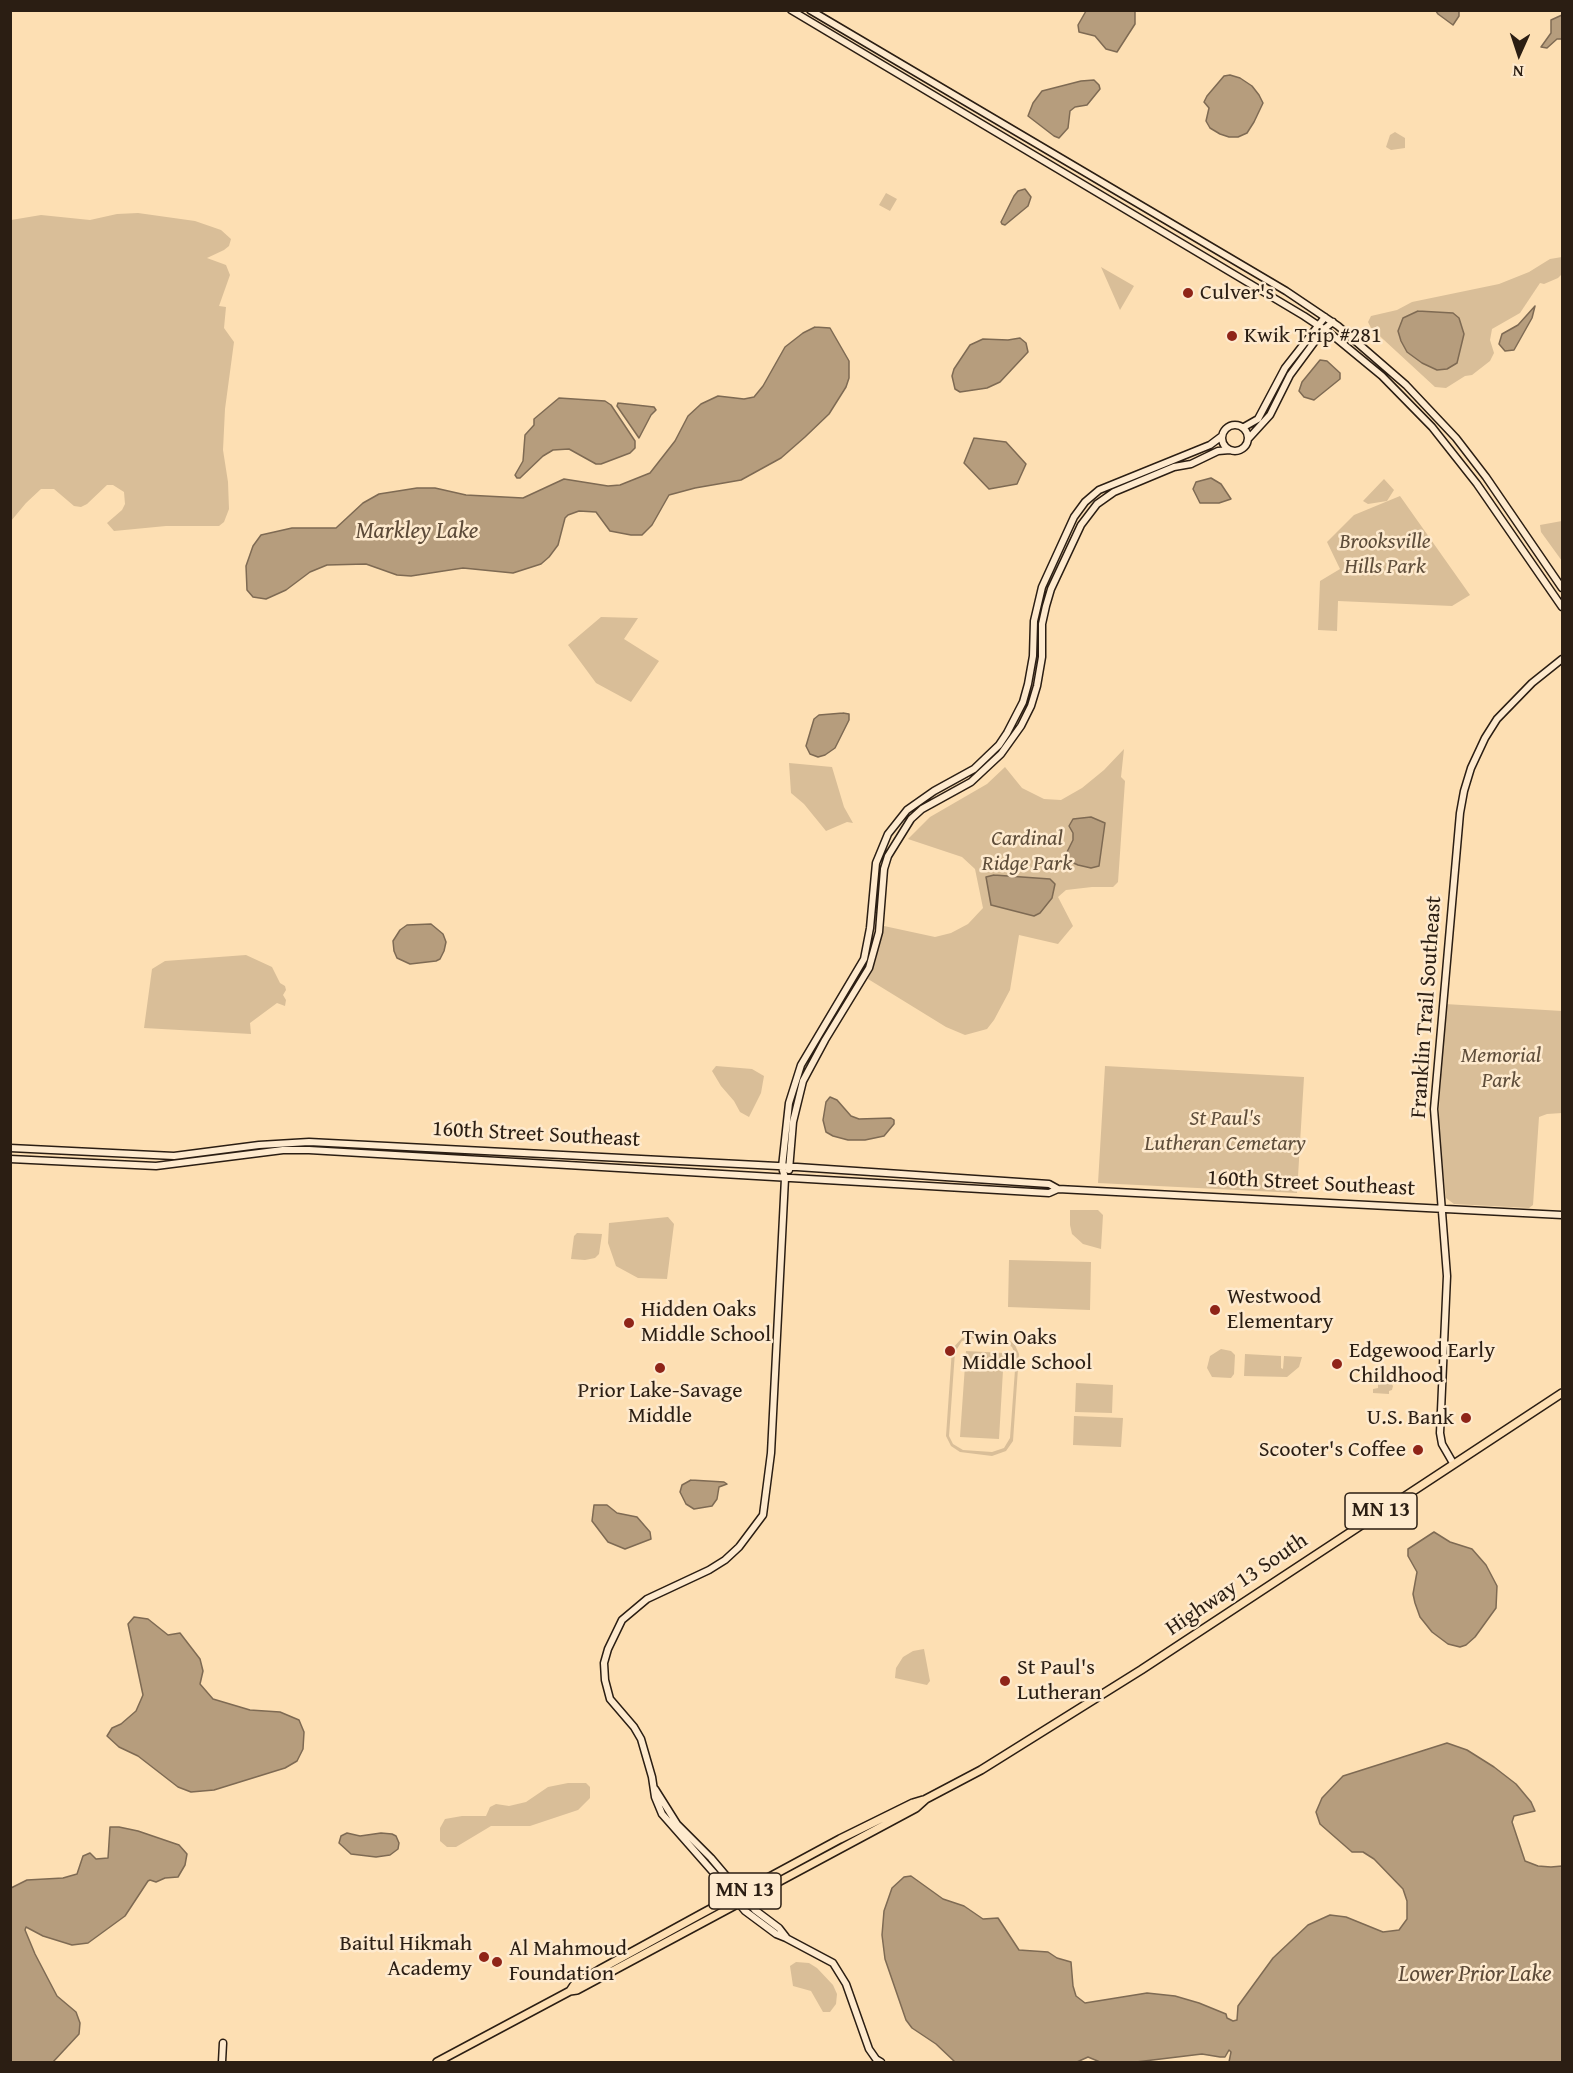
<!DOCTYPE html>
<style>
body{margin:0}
#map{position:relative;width:1573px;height:2073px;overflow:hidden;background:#fddfb3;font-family:"Gentium Book Plus",serif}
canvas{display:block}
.frame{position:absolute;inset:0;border:12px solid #2b1e13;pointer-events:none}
.north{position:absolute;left:1489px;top:24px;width:60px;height:60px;-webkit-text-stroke:4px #feeace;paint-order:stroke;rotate:183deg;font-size:16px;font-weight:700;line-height:24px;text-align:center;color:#2b1e13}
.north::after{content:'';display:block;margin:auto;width:21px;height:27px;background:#2b1e13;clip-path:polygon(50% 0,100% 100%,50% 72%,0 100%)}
</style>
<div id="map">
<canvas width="1573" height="2073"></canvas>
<div class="frame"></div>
<div class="north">N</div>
</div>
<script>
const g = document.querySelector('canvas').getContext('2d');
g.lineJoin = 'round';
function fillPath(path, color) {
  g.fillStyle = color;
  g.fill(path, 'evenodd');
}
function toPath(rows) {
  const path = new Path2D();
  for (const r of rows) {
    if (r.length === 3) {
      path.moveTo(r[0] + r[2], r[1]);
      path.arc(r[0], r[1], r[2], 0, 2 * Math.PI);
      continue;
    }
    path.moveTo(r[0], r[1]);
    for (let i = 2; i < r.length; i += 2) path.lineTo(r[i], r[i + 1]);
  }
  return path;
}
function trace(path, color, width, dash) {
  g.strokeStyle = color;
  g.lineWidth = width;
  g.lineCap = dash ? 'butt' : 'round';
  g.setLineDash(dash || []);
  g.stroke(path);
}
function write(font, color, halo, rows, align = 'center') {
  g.font = font + ' "Gentium Book Plus",serif';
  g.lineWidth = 5;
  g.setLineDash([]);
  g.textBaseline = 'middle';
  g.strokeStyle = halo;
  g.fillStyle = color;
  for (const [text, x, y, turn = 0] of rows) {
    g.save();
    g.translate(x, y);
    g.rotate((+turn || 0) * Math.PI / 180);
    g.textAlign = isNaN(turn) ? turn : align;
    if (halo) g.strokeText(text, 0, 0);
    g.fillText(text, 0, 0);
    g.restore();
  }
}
const green = toPath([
 [1395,132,1405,138,1405,148,1391,150,1386,147,1390,135],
 [886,193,897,199,890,211,879,205],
 [138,213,195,221,221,230,231,239,229,246,224,250,207,258,226,265,230,275,219,306,226,307,224,328,234,342,225,409,223,450,228,482,229,509,224,522,219,526,166,526,114,531,107,523,122,510,125,504,124,492,113,485,107,485,87,504,81,507,74,506,54,489,41,489,26,503,11,521,11,220,41,215,90,220,117,214],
 [1562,257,1562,274,1558,278,1544,284,1540,283,1520,313,1492,329,1490,340,1494,353,1490,361,1472,375,1465,376,1446,388,1435,387,1371,328,1368,322,1371,316,1397,310,1412,302,1499,284,1529,272,1550,259],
 [1101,267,1134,286,1120,310],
 [1384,479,1394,490,1387,501,1368,504,1363,501],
 [1400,496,1470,595,1452,606,1338,601,1337,631,1318,630,1320,581,1340,569,1327,542,1354,515],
 [1562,521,1562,561,1541,532,1540,525],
 [601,617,638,618,624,639,659,661,631,702,596,683,568,645],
 [1124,749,1121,777,1125,781,1118,882,1113,887,1092,887,1066,890,1058,897,1073,926,1058,944,1019,935,1010,990,994,1020,987,1029,965,1035,946,1027,868,979,875,963,884,926,935,937,951,933,968,924,983,908,975,869,962,857,908,839,930,817,987,784,1005,767,1022,788,1044,799,1061,800,1082,788,1104,770],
 [789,763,832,767,844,807,853,823,847,822,826,831,804,804,791,793],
 [246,955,272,967,280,983,285,986,286,990,283,995,286,1000,285,1006,277,1003,250,1023,251,1034,144,1028,152,969,165,961],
 [1445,1004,1562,1011,1562,1113,1547,1114,1539,1117,1533,1205,1529,1208,1454,1204,1446,1198,1438,1126],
 [716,1066,752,1069,764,1076,761,1093,749,1117,740,1112,734,1101,721,1086,712,1071],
 [1105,1066,1304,1077,1297,1193,1098,1183],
 [1070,1210,1098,1210,1103,1215,1101,1249,1083,1244,1072,1234,1070,1225],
 [668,1217,674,1224,667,1279,638,1278,616,1266,608,1243,609,1223],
 [577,1233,602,1234,599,1254,595,1258,585,1260,571,1259,574,1236],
 [1009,1260,1091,1262,1090,1310,1008,1307],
 [978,1334,998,1336,1008,1339,1015,1345,1019,1354,1013,1441,1006,1451,992,1456,960,1452,951,1446,946,1436,952,1349,962,1338],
 [976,1338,1005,1342,1012,1347,1016,1356,1010,1438,1004,1448,992,1452,963,1450,953,1444,949,1436,955,1352,962,1341],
 [1221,1349,1231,1351,1235,1355,1234,1374,1231,1378,1212,1377,1207,1368,1210,1356],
 [966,1351,1004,1353,999,1439,960,1437],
 [1245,1354,1281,1356,1281,1368,1283,1369,1284,1356,1302,1357,1299,1367,1287,1377,1244,1376],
 [1380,1382,1391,1383,1393,1386,1392,1390,1389,1391,1389,1394,1373,1393,1373,1389,1378,1388,1378,1383],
 [1076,1383,1113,1385,1112,1413,1075,1412],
 [1074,1416,1123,1418,1121,1447,1073,1445],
 [924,1649,930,1681,927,1685,895,1678,896,1668,903,1657,913,1651],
 [568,1783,586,1783,590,1787,590,1798,578,1810,530,1826,491,1826,456,1847,447,1847,440,1841,440,1828,445,1819,462,1816,486,1816,490,1807,496,1804,509,1806,526,1802,548,1787],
 [796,1962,809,1963,817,1968,833,1985,837,1994,836,2004,830,2012,823,2012,811,1991,793,1986,790,1966]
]);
const water = toPath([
 [1086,11,1135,11,1135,24,1117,52,1106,49,1095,36,1079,32,1078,25,1086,11],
 [1436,11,1459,11,1459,16,1453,25,1438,14,1436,11],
 [1562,15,1562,39,1557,39,1547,48,1541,47,1551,33,1551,20,1562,15],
 [1230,75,1240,78,1252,86,1259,95,1263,103,1254,122,1247,133,1238,137,1229,137,1220,134,1210,128,1206,121,1209,108,1204,102,1207,96,1224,76,1230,75],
 [1094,80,1099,85,1100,89,1087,105,1075,107,1070,111,1068,128,1059,138,1054,136,1028,116,1033,103,1042,91,1081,81,1094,80],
 [1025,189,1031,197,1028,206,1005,225,1002,224,1001,222,1014,196,1018,191,1025,189],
 [1535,306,1532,318,1514,350,1505,351,1499,344,1502,334,1518,325,1535,306],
 [1418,311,1453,313,1459,318,1464,334,1457,363,1447,369,1437,370,1422,363,1407,352,1401,341,1398,331,1403,318,1418,311],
 [815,327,830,328,849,361,849,378,846,387,829,414,805,437,781,458,741,480,695,488,669,495,652,525,642,535,631,535,610,531,596,512,579,511,568,515,565,518,558,545,549,557,541,564,513,573,463,568,411,576,397,575,366,564,327,565,310,572,286,590,266,599,253,597,247,590,246,566,253,546,261,535,292,528,336,528,363,503,379,494,417,488,435,488,466,495,523,498,564,479,608,486,620,485,650,473,675,441,688,416,701,404,718,396,744,399,754,397,763,386,785,347,803,333,815,327],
 [1020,338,1026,343,1028,352,1000,382,987,388,960,392,955,389,952,376,954,369,970,345,983,339,1008,340,1020,338],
 [1320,360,1327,361,1340,373,1340,379,1314,400,1304,397,1299,391,1302,382,1320,360],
 [559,398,605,401,611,405,635,441,635,448,630,453,601,464,596,464,569,449,553,450,543,456,520,478,517,478,515,475,523,461,525,435,534,425,534,419,559,398],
 [618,403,654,407,656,410,651,415,639,438,617,406,618,403],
 [974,438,1006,442,1026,464,1017,484,989,489,964,463,974,438],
 [1211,478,1221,484,1231,499,1219,503,1200,503,1193,489,1196,482,1211,478],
 [843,713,849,714,849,720,835,748,825,755,818,757,810,754,806,746,814,719,819,715,843,713],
 [1091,817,1105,823,1099,866,1091,868,1078,865,1067,860,1067,852,1073,840,1073,833,1069,826,1073,819,1091,817],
 [994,875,1050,879,1055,884,1052,898,1040,913,1034,916,991,905,986,877,994,875],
 [431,924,443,934,446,942,444,951,440,959,436,961,410,964,397,958,394,951,393,941,400,930,407,925,431,924],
 [830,1097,837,1100,851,1116,859,1119,891,1118,894,1120,894,1124,884,1136,865,1140,848,1140,833,1136,826,1132,823,1120,826,1102,830,1097],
 [691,1480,724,1482,727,1484,719,1487,717,1499,712,1506,694,1509,686,1504,680,1492,682,1485,691,1480],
 [594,1505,607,1505,617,1513,637,1517,650,1532,651,1539,625,1549,608,1542,592,1521,594,1505],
 [1434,1532,1450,1542,1472,1549,1486,1565,1497,1586,1496,1608,1475,1637,1466,1645,1460,1647,1448,1644,1432,1632,1420,1617,1415,1603,1413,1594,1417,1572,1408,1556,1408,1549,1434,1532],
 [134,1617,148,1619,168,1635,180,1633,200,1659,203,1671,200,1684,213,1699,250,1710,280,1712,299,1720,304,1732,303,1749,297,1761,285,1768,214,1790,191,1792,178,1787,138,1756,119,1747,107,1736,112,1728,121,1724,136,1711,143,1695,128,1624,134,1617],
 [1447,1743,1467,1750,1494,1767,1516,1784,1531,1802,1535,1811,1514,1816,1512,1822,1525,1861,1538,1866,1551,1867,1562,1866,1562,2062,1229,2062,1231,2052,1229,2050,1225,2057,1220,2057,1202,2054,1136,2062,1100,2062,1088,2057,1077,2062,955,2062,936,2044,912,2028,906,2020,885,1959,882,1935,884,1911,892,1888,904,1877,911,1876,943,1899,964,1906,983,1919,998,1918,1019,1950,1048,1952,1057,1958,1071,1962,1073,1986,1076,1996,1085,2003,1147,1993,1175,1996,1199,2003,1226,2014,1227,2018,1233,2021,1237,2020,1238,2006,1273,1958,1308,1925,1330,1915,1346,1917,1383,1932,1399,1930,1407,1919,1407,1901,1403,1889,1374,1859,1363,1852,1352,1852,1320,1824,1316,1812,1322,1798,1343,1776,1447,1743],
 [110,1827,119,1827,138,1831,179,1845,187,1854,185,1865,178,1877,165,1878,156,1882,150,1880,148,1881,125,1916,88,1943,72,1945,43,1936,26,1927,25,1930,35,1954,57,1996,76,2012,80,2023,79,2034,53,2062,11,2062,11,1888,27,1880,63,1878,77,1874,83,1856,90,1853,96,1859,108,1858,110,1827],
 [347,1833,360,1836,381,1833,392,1834,396,1836,399,1843,398,1849,390,1855,376,1857,351,1854,339,1843,341,1836,347,1833]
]);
const secondary = toPath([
 [791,10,1304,316,1331,334,1382,376,1432,427,1477,484,1562,607],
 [810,10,1286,291,1338,326,1406,385,1456,438,1486,477,1562,588],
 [1235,438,13],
 [1244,427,1258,419,1285,368,1325,317],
 [1249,438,1270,415,1290,375,1324,329,1333,322],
 [10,1148,174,1156,259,1145,309,1142,797,1167,1049,1184,1058,1189],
 [10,1159,156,1166,283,1150,309,1150,1049,1193,1058,1189,1562,1215],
 [789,1170,793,1122,803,1081,825,1040,869,968,879,932,884,869,888,856,911,819,922,809,971,782,1001,754,1021,726,1031,706,1037,686,1042,657,1042,624,1046,606,1051,589,1081,525,1097,504,1114,492,1174,467,1191,464,1218,451,1230,450],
 [1453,1463,1442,1444,1440,1433,1447,1276,1434,1109,1460,813,1464,791,1471,768,1485,738,1497,719,1532,683,1562,659],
 [655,1789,677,1824,711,1858,755,1910,779,1928,786,1937],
 [222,2062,223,2043],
 [881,2062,876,2059,869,2049,846,1984,833,1963,786,1938,776,1934,745,1911,713,1872,662,1814,655,1797,652,1777,641,1739,634,1727,610,1699,605,1680,604,1663,608,1649,622,1620,647,1599,709,1570,725,1560,739,1547,763,1515,771,1453,785,1178,782,1167,789,1103,801,1065,864,959,870,928,876,863,888,834,907,810,934,791,974,769,999,745,1007,733,1023,702,1028,684,1033,656,1034,621,1042,587,1074,517,1085,502,1099,490,1210,445,1222,436]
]);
const primary = toPath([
 [570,1991,574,1985,599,1970,703,1913,840,1839,913,1803,923,1800],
 [437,2062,570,1991,577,1990,631,1961,916,1808,926,1799,981,1770,1141,1670,1562,1393]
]);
const markers = [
 [1188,293,6,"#8f2418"],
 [1232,336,6,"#8f2418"],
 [1215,1310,6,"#8f2418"],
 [629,1323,6,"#8f2418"],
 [950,1351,6,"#8f2418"],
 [1337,1364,6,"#8f2418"],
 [660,1368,6,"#8f2418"],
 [1466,1418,6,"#8f2418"],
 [1418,1450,6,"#8f2418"],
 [1005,1681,6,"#8f2418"],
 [484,1957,6,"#8f2418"],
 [497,1962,6,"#8f2418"]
];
const shields = [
 [1381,1511,72],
 [745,1891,72]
];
const shieldNames = [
 ["MN 13",1381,1511],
 ["MN 13",745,1891]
];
const poiNames = [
 ["Culver's",1200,293],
 ["Kwik Trip #281",1244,336],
 ["Westwood",1227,1297],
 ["Elementary",1227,1322],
 ["Hidden Oaks",641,1310],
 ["Middle School",641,1335],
 ["Twin Oaks",962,1338],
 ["Middle School",962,1363],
 ["Edgewood Early",1349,1351],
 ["Childhood",1349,1376],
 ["Prior Lake-Savage",660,1391,"center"],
 ["Middle",660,1416,"center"],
 ["U.S. Bank",1454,1418,"right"],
 ["Scooter's Coffee",1406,1450,"right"],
 ["St Paul's",1017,1668],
 ["Lutheran",1017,1693],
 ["Baitul Hikmah",472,1944,"right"],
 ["Academy",472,1969,"right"],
 ["Al Mahmoud",509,1949],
 ["Foundation",509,1974]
];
const parkNames = [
 ["Brooksville",1385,542],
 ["Hills Park",1385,567],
 ["Cardinal",1027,839],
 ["Ridge Park",1027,864],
 ["Memorial",1501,1056],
 ["Park",1501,1081],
 ["St Paul's",1225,1119],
 ["Lutheran Cemetary",1225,1144]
];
const streetNames = [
 ["Franklin Trail Southeast",1427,1007,-86],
 ["160th Street Southeast",536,1135,3],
 ["160th Street Southeast",1311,1184,3],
 ["Highway 13 South",1237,1585,-34]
];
const waterNames = [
 ["Markley Lake",417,532],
 ["Lower Prior Lake",1475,1975]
];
fillPath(green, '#d9be98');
fillPath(water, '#b69d7d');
trace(water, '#7e6a53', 1.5);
trace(secondary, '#2b1e13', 9);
trace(primary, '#2b1e13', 10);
trace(secondary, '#feeace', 6);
trace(primary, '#fddfb3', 7);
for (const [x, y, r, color] of markers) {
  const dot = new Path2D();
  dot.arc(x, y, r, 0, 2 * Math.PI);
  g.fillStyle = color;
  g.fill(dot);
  trace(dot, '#feeace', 2);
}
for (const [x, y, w] of shields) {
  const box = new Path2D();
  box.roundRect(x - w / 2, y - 18, w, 36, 4.5);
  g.fillStyle = '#feeace';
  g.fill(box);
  trace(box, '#2b1e13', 1.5);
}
write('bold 21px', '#2b1e13', null, shieldNames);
write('22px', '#2b1e13', '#feeace', poiNames, 'left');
write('italic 22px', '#5f4e3b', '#feeace', parkNames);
write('22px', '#2b1e13', '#feeace', streetNames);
write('italic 24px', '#5c4a38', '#feeace', waterNames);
</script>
